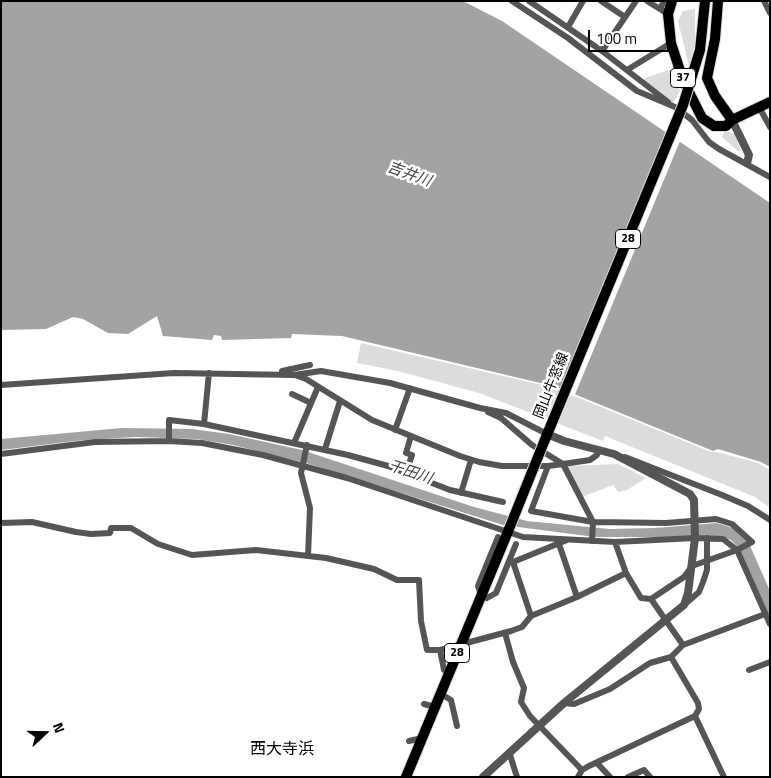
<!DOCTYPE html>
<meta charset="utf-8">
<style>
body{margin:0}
#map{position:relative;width:771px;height:778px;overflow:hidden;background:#fff;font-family:"Titillium Web",sans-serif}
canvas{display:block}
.frame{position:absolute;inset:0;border:2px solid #000;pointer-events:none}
.north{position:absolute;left:20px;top:708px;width:50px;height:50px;-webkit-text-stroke:4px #fff;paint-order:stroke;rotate:69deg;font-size:14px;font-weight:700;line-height:20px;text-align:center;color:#000}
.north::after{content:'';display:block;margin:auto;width:18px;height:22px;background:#000;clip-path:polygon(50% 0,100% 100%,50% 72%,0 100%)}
.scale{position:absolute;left:588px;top:30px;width:81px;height:22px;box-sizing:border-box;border:2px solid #000;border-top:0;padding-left:6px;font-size:15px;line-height:18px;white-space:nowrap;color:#000;-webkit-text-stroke:4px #fff;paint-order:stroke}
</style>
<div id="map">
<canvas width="771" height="778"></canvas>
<div class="frame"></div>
<div class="north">N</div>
<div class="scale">100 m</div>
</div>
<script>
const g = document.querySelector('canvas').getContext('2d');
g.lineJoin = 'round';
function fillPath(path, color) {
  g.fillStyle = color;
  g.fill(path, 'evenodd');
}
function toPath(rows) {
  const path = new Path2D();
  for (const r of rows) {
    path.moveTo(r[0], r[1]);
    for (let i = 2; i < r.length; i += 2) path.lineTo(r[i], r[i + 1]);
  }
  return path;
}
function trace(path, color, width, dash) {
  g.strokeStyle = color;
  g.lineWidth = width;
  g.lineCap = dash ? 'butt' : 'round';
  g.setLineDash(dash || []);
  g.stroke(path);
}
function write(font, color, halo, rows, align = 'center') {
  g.font = font + ' "Titillium Web","Noto Sans JP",sans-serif';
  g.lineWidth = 5;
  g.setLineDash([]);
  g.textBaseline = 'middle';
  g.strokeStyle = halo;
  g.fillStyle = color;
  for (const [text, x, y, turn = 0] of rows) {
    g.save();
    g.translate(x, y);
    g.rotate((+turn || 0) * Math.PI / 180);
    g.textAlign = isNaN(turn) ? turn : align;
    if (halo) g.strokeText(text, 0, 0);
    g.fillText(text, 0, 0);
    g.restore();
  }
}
const green = toPath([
 [695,9,695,44,689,66,678,21,683,11],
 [672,69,680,91,673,103,643,81,645,78],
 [725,131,735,134,741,151,738,151,722,137],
 [361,343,555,388,711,452,717,452,758,463,770,470,770,508,755,497,605,436,603,441,479,393,398,371,357,363],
 [618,464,646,478,627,490,618,492,613,485,582,497,567,466]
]);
const water = toPath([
 [1,1,463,1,502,21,770,203,770,467,761,462,718,449,713,451,557,387,342,336,292,334,291,338,222,340,221,336,214,335,212,340,163,336,157,316,128,334,108,333,83,319,73,317,46,329,1,330],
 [122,428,192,429,229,434,302,450,474,507,527,521,609,529,655,528,717,523,733,528,747,539,770,591,770,619,738,547,731,540,723,537,595,537,503,525,306,463,233,445,197,439,136,437,84,440,1,450,1,439]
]);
const pier = toPath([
 [667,131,680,141,574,397,560,391]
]);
const minor = toPath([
 [512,1,568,38,637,91,675,107,692,120,709,142,719,149,770,177],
 [529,1,602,51],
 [601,1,625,17],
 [636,1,602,51,668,102],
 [647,1,668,14],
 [764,1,770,13],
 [660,9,664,1],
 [568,27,583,1],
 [627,70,671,43],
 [759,107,770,127],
 [282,371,310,365],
 [295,375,306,379,372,420,460,456,479,462,502,466,548,466,563,464,593,522],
 [1,385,174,373,294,375,321,371,390,383,480,408,506,413,547,434],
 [292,394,311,403],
 [488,412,501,418,532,445,563,464,590,460,597,455,599,450],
 [204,424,209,373],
 [395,430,410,388],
 [169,441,202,443,263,455,347,478,523,537,615,542,695,538,723,539,737,550,770,624],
 [294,443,318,387],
 [307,445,301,473,310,508,308,556],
 [325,449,340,401],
 [1,454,95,442,169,441,169,420,204,424,348,455,388,466,450,490,503,502],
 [625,457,722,495,748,506,770,520],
 [548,466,531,511,593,522],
 [406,473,412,455,406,453,411,436],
 [461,493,471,460],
 [1,523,32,522,76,532,91,534,110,533,111,528,131,528,158,544,192,555,256,550,326,558,374,569,397,580,419,580,421,621,427,650,440,650,511,631,522,627,531,616,577,597,626,573],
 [592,541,593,522,666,523,716,519,732,524,752,542,737,550,692,566,684,577,651,599],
 [615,542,626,573,641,598,651,599,683,645,671,657,698,703,699,709,695,716,724,777],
 [559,544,577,597],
 [481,595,478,586,498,537],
 [487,598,496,593,516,544],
 [684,605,699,592,703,582,707,570,707,538],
 [531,616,513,562,567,540],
 [505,633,513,662,524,688,521,702,530,716,582,770],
 [683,645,765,614],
 [440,650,444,670,449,673],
 [749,670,770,662],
 [446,697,451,700,457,726],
 [564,703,574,704,610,689,650,663,671,657],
 [424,704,435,707],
 [409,741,418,739,421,740],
 [510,755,517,777],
 [597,763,610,777],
 [578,777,582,770,589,766,695,716],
 [628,777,644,770,650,777]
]);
const tertiary = toPath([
 [732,120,749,155,747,163],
 [483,777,564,703,684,605,688,593,695,538,694,500,690,494,614,454,564,441,547,434]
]);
const primary = toPath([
 [672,1,668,14,671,43,683,80,702,118,714,126,726,126,732,120,770,102],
 [718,1,715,39,707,78,715,96,732,120],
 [700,50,705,1],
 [544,442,551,425],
 [406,777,509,529]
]);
const primaryBridge = toPath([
 [551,425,683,105,700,50],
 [509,529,544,442]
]);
const shields = [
 [683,78,25],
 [628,239,25],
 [457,653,25]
];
const shieldNames = [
 ["37",683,78],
 ["28",628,239],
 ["28",457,653]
];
const streetNames = [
 ["岡山牛窓線",552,386,-68]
];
const waterNames = [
 ["吉井川",409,175,20],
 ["干田川",410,473,18]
];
const quarterNames = [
 ["西大寺浜",282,750]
];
fillPath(green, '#dcdcdc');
fillPath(water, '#a3a3a3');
fillPath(pier, '#fff');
trace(primary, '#dbdbdb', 12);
trace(minor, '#555', 6);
trace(tertiary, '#555', 8);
trace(primary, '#000', 10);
trace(primaryBridge, '#dbdbdb', 12, []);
trace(primaryBridge, '#000', 10);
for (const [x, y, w] of shields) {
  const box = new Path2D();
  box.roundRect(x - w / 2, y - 9.5, w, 19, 4);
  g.fillStyle = '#fff';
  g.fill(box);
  trace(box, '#000', 1);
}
write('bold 12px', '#000', null, shieldNames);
write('14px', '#000', '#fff', streetNames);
write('italic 15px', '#444', '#fff', waterNames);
write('16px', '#000', '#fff', quarterNames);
</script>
